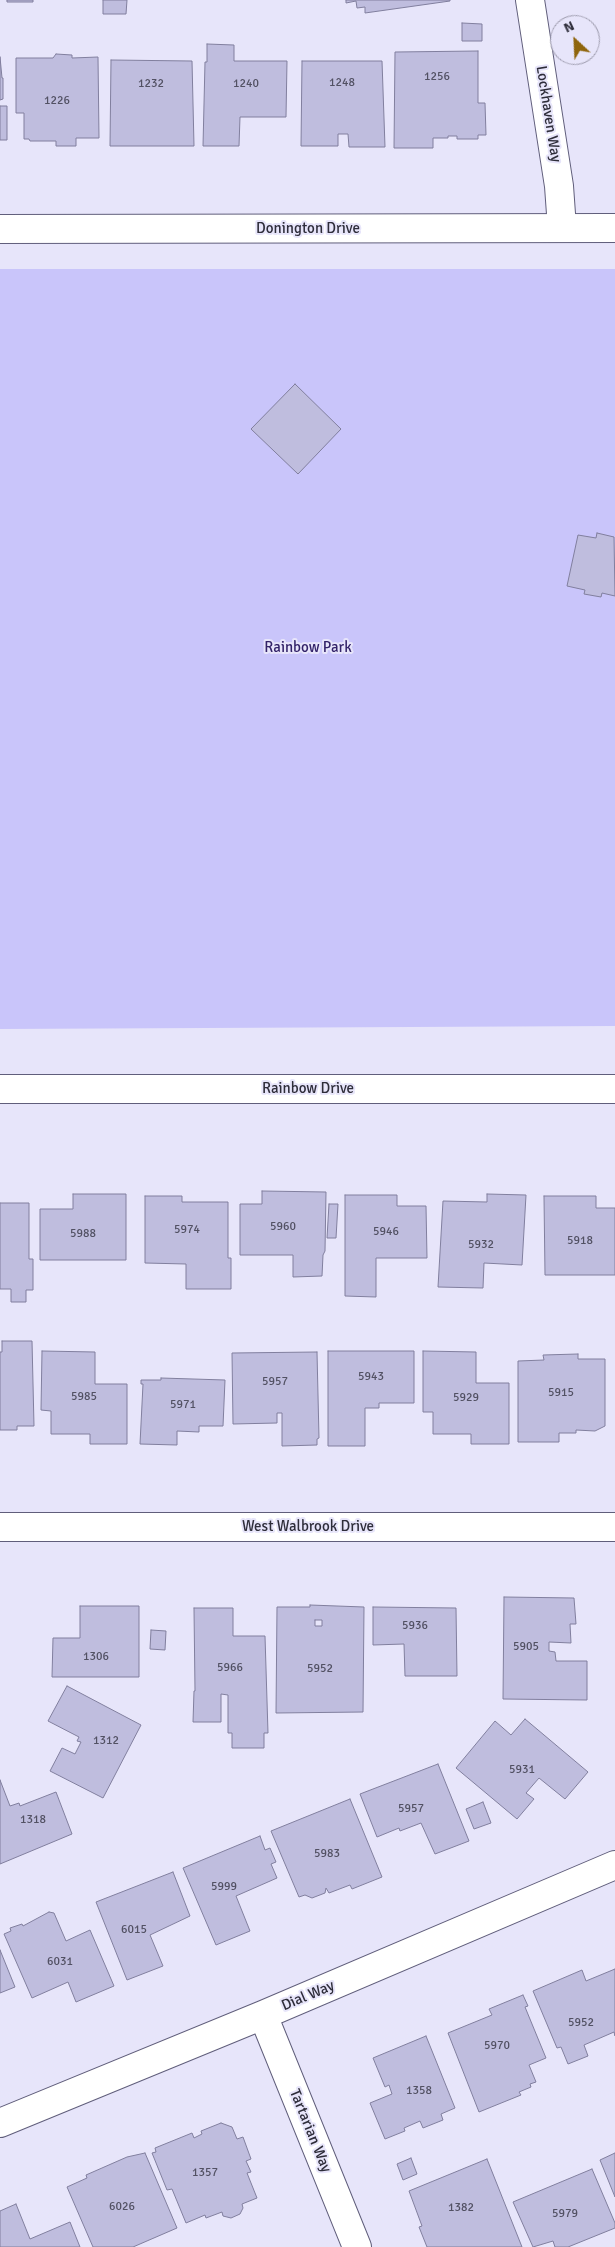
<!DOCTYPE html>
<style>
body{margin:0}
#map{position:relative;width:615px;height:2247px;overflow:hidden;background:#e7e5fa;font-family:Signika,sans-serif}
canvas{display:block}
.north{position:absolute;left:550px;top:15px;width:50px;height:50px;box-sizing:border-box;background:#e7e5fa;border:1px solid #9d9bad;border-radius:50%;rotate:335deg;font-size:14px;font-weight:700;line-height:20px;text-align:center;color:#2e2d3a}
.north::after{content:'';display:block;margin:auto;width:18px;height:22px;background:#8f650c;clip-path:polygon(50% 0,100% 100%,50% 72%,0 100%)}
</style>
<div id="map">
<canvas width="615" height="2247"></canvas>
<div class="north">N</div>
</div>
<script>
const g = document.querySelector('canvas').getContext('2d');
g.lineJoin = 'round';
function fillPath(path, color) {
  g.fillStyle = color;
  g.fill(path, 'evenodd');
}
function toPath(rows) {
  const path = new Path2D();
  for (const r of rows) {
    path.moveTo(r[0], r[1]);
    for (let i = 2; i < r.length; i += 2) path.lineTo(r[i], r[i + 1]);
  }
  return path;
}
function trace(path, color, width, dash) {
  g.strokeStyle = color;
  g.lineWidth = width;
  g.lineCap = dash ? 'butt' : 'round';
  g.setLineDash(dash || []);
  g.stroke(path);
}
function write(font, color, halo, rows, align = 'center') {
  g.font = font + ' Signika,sans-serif';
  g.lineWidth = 4;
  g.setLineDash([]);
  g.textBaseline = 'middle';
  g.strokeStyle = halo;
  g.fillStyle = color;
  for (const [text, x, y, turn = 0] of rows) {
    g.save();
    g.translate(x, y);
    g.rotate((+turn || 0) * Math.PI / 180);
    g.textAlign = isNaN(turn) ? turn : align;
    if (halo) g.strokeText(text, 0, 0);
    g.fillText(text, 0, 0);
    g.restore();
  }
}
const green = toPath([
 [0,269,615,269,615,1026,0,1029]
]);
const building = toPath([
 [7,0,33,0,33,2,7,2,7,0],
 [103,0,127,0,126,14,103,14,103,0],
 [346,0,450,0,450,1,365,13,365,7,357,8,356,1,346,3,346,0],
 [462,23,482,24,482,41,462,41,462,23],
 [207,44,234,45,234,61,287,61,286,117,240,117,239,146,203,146,205,62,207,62,207,44],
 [478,51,478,103,485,103,486,135,478,135,478,139,457,139,457,136,448,136,448,138,433,138,433,148,394,148,395,52,478,51],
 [56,54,72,55,72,58,98,57,99,138,76,138,76,146,56,146,56,141,30,141,29,139,24,139,24,113,16,113,16,58,53,58,56,54],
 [0,57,2,78,3,78,3,99,0,100,0,57],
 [111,60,192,61,194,146,110,146,111,60],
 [302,61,382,61,385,147,349,147,348,134,338,134,338,146,301,146,302,61],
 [0,106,7,106,7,140,0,140,0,106],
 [295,384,341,429,298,474,251,429,295,384],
 [597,533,614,537,615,596,602,593,601,597,584,594,585,590,567,586,578,535,596,538,597,533],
 [262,1191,326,1192,325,1251,323,1255,322,1276,293,1277,293,1255,240,1255,240,1204,262,1204,262,1191],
 [73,1194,126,1194,126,1260,40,1260,40,1209,73,1209,73,1194],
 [487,1194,526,1195,522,1265,484,1263,483,1288,438,1287,443,1201,487,1202,487,1194],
 [345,1195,397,1195,397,1206,426,1206,427,1258,376,1258,376,1297,345,1296,345,1195],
 [145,1196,182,1196,182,1202,228,1202,228,1258,231,1258,231,1289,186,1289,186,1264,145,1263,145,1196],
 [544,1196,596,1196,596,1208,615,1208,615,1275,545,1275,544,1196],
 [0,1203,29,1203,29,1259,33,1259,33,1290,26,1290,26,1302,11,1302,11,1289,0,1289,0,1203],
 [329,1204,338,1204,336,1238,327,1238,329,1204],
 [2,1341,32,1341,34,1426,17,1426,17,1430,0,1430,0,1352,2,1352,2,1341],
 [42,1351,95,1352,95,1384,127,1384,127,1444,90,1444,90,1434,51,1434,51,1411,41,1410,42,1351],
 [328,1351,414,1351,414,1403,379,1403,379,1408,365,1408,365,1446,328,1446,328,1351],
 [423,1351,476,1352,476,1383,509,1383,509,1444,471,1444,471,1434,433,1434,433,1412,423,1412,423,1351],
 [317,1352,319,1438,317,1439,317,1445,282,1446,282,1413,277,1413,277,1423,233,1424,232,1353,317,1352],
 [578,1354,578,1359,605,1359,605,1426,595,1431,576,1430,576,1433,559,1433,559,1442,518,1442,518,1361,544,1360,543,1355,578,1354],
 [161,1378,225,1380,223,1426,199,1426,199,1432,177,1431,177,1445,140,1444,143,1384,141,1384,141,1380,161,1380,161,1378],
 [504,1597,574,1598,576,1624,570,1624,571,1643,549,1642,549,1651,555,1652,556,1661,587,1661,587,1700,503,1699,504,1597],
 [310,1605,364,1607,363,1712,276,1713,277,1607,310,1607,310,1605],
 [315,1620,322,1620,322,1626,315,1626,315,1620],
 [80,1606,139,1606,139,1677,52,1677,53,1638,80,1638,80,1606],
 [373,1607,456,1608,457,1676,405,1676,404,1644,373,1645,373,1607],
 [194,1608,233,1608,233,1636,265,1636,268,1733,264,1733,264,1748,232,1748,232,1733,228,1733,228,1695,221,1694,221,1722,193,1722,194,1691,195,1691,194,1608],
 [151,1630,166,1631,165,1650,150,1649,151,1630],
 [67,1686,141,1725,103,1798,50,1771,62,1748,75,1754,81,1742,77,1741,79,1737,48,1721,67,1686],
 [525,1719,588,1772,565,1799,539,1778,526,1793,534,1799,517,1819,456,1768,495,1721,511,1735,525,1719],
 [438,1764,469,1841,435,1854,421,1823,400,1831,399,1828,377,1837,360,1794,438,1764],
 [0,1780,10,1806,19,1803,20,1806,56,1792,72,1834,0,1864,0,1780],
 [350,1799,382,1877,352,1889,350,1885,329,1893,326,1888,325,1893,312,1898,305,1895,299,1897,271,1831,350,1799],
 [483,1802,491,1823,474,1829,466,1809,483,1802],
 [260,1836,265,1850,270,1848,276,1862,271,1864,277,1878,236,1896,250,1931,216,1945,183,1868,260,1836],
 [173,1872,190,1916,150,1935,163,1966,127,1980,96,1902,173,1872],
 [49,1912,54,1913,66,1941,90,1930,114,1986,76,2002,68,1982,32,1998,4,1934,11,1931,10,1928,22,1924,23,1926,49,1912],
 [0,1950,15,1987,0,1993,0,1950],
 [615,1969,615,2036,614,2032,584,2045,588,2056,568,2064,561,2047,557,2048,533,1991,582,1970,586,1981,615,1969],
 [523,1995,528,2006,525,2007,546,2058,529,2065,536,2082,530,2084,531,2087,519,2092,521,2095,479,2112,448,2033,492,2015,489,2009,523,1995],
 [426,2036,455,2108,441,2114,443,2120,423,2128,420,2121,404,2128,405,2131,385,2139,370,2103,392,2094,389,2085,385,2087,373,2058,426,2036],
 [221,2123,232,2127,237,2139,243,2137,251,2159,246,2161,251,2172,247,2173,257,2198,242,2204,243,2208,240,2214,231,2218,223,2216,222,2212,206,2218,205,2215,186,2223,172,2189,167,2190,152,2153,156,2152,155,2148,192,2133,194,2138,202,2134,201,2131,221,2123],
 [145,2153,177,2228,133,2247,93,2247,67,2187,87,2178,86,2175,127,2157,145,2153],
 [615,2153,615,2197,600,2160,615,2153],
 [411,2158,417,2174,403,2180,397,2164,411,2158],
 [487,2159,522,2247,427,2247,419,2227,422,2226,409,2191,487,2159],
 [592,2169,615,2223,615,2228,568,2247,555,2247,553,2241,533,2247,513,2202,592,2169],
 [16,2204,30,2239,70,2222,80,2247,0,2247,0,2211,16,2204]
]);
const street = toPath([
 [530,0,559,186,562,228],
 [0,229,615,228],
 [0,1527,615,1527],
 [263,2015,357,2247],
 [0,2123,263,2015,615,1865]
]);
const secondary = toPath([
 [0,1089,615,1089]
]);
const numberNames = [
 ["1256",437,77],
 ["1248",342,83],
 ["1232",151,84],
 ["1240",246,84],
 ["1226",57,101],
 ["5960",283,1227],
 ["5974",187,1230],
 ["5946",386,1232],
 ["5988",83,1234],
 ["5918",580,1241],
 ["5932",481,1245],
 ["5943",371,1377],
 ["5957",275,1382],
 ["5915",561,1393],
 ["5985",84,1397],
 ["5929",466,1398],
 ["5971",183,1405],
 ["5936",415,1626],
 ["5905",526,1647],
 ["1306",96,1657],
 ["5966",230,1668],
 ["5952",320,1669],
 ["1312",106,1741],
 ["5931",522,1770],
 ["5957",411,1809],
 ["1318",33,1820],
 ["5983",327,1854],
 ["5999",224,1887],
 ["6015",134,1930],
 ["6031",60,1962],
 ["5952",581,2023],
 ["5970",497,2046],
 ["1358",419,2091],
 ["1357",205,2173],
 ["6026",122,2207],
 ["1382",461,2208],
 ["5979",565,2214]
];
const streetNames = [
 ["Lockhaven Way",548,114,81],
 ["Donington Drive",308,229],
 ["Rainbow Drive",308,1089],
 ["West Walbrook Drive",308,1527],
 ["Dial Way",308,1996,-23],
 ["Tartarian Way",310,2131,68]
];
const parkNames = [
 ["Rainbow Park",308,648]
];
fillPath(green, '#c9c5fa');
fillPath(building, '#bfbdde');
trace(building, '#817f9e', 1);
trace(street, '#605e7b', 30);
trace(secondary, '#605e7b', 30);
trace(street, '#fff', 28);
trace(secondary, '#fff', 28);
write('12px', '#525163', null, numberNames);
write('15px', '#2e2d3a', '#e7e5fa', streetNames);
write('15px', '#332369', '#e7e5fa', parkNames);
</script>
